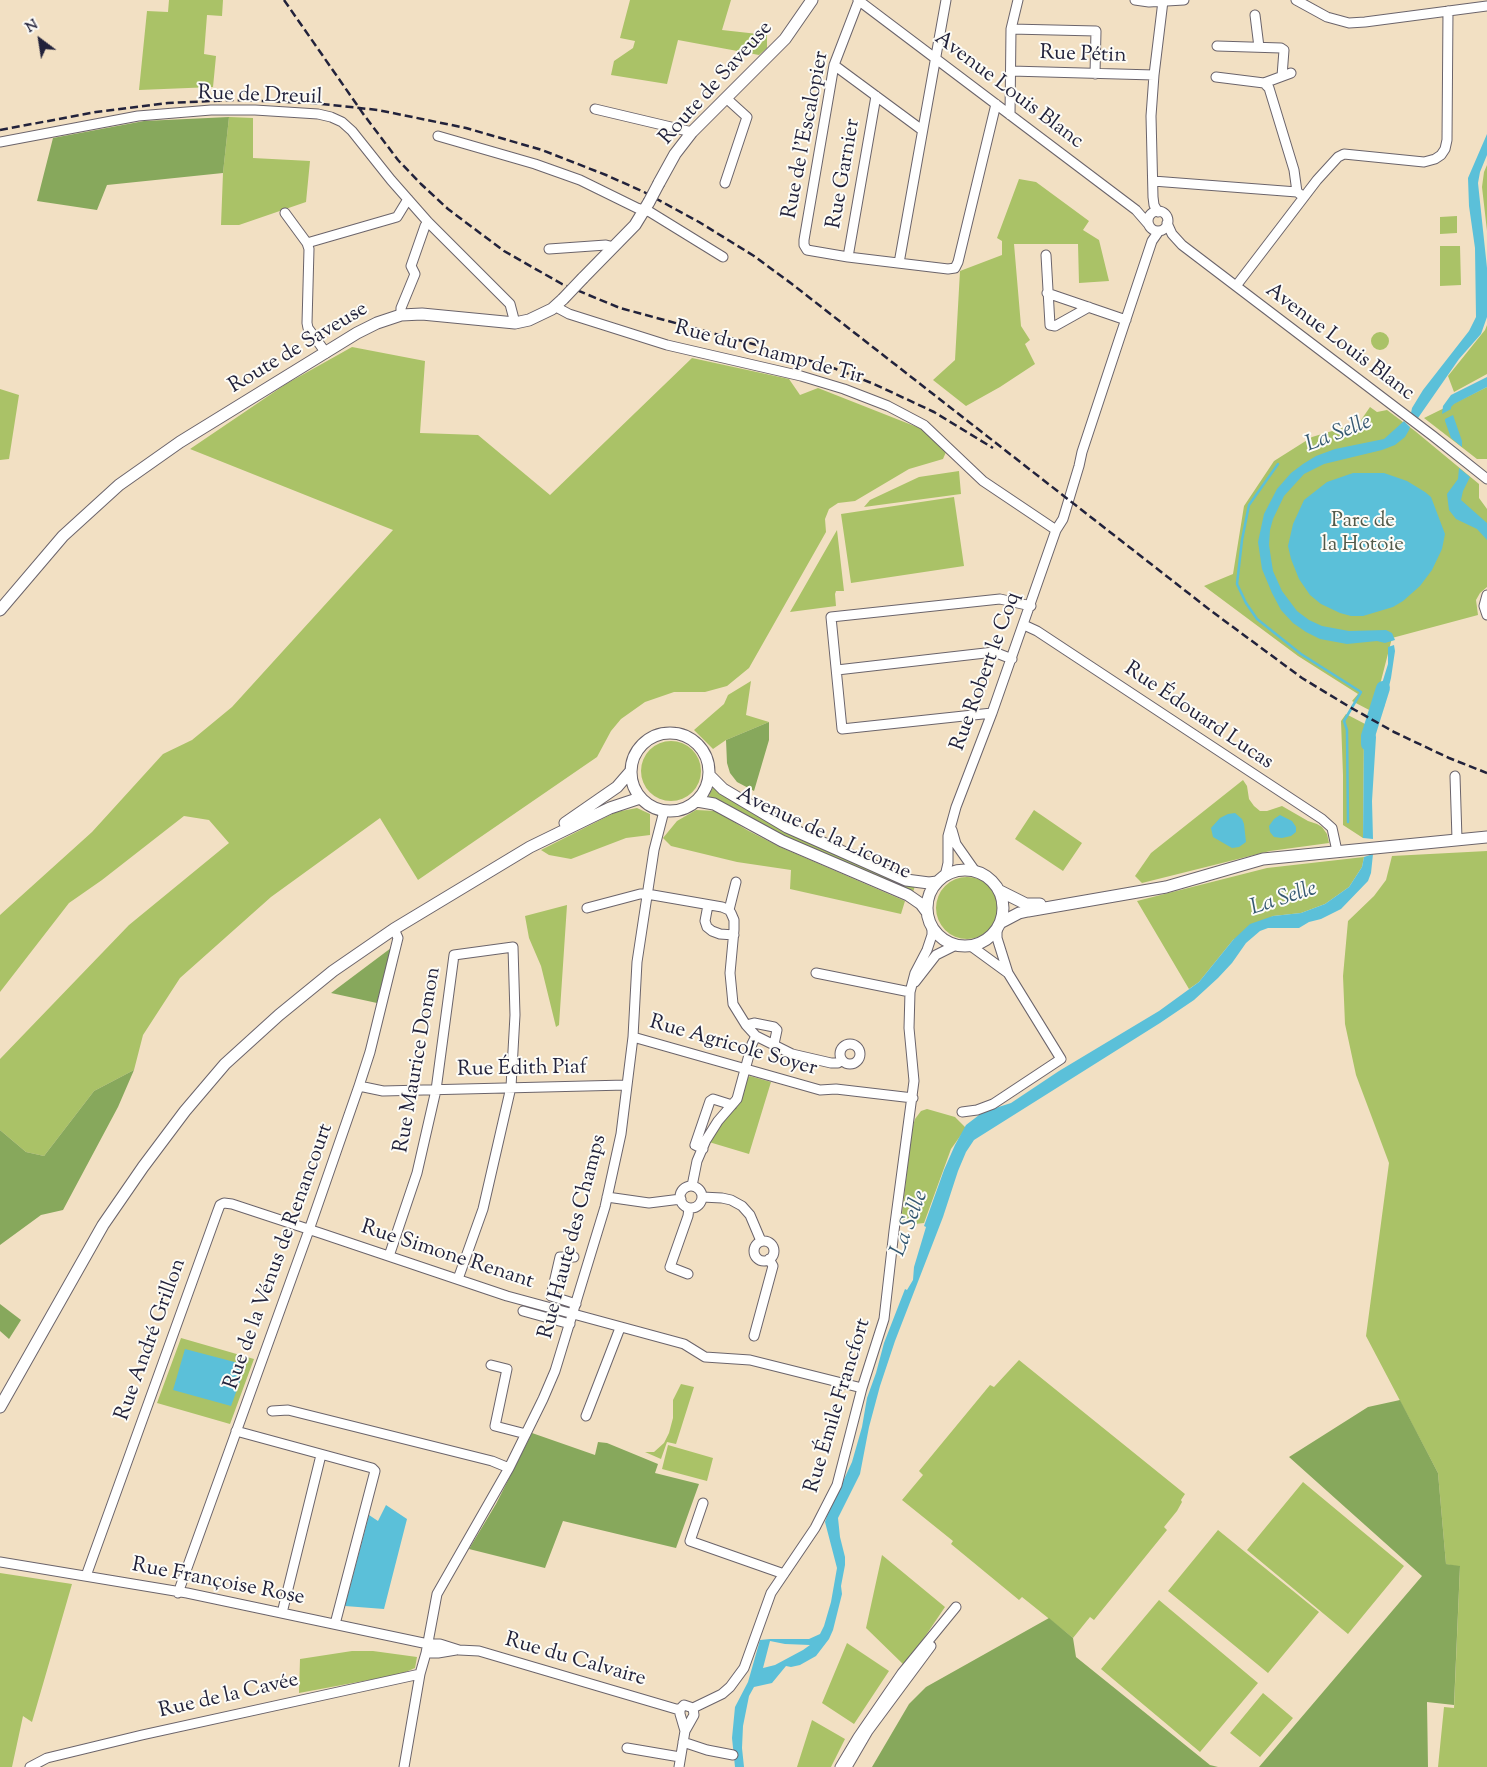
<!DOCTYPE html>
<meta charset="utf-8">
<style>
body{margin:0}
#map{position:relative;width:1487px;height:1767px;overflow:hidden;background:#f2e0c3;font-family:"Sorts Mill Goudy",serif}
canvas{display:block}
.north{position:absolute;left:15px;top:15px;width:50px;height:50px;-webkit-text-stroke:4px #fdfcf7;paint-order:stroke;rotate:329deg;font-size:14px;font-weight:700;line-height:20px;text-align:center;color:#22223b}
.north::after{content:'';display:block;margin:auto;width:18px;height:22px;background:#22223b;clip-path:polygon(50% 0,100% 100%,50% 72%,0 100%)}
</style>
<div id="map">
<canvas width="1487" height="1767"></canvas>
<div class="north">N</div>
</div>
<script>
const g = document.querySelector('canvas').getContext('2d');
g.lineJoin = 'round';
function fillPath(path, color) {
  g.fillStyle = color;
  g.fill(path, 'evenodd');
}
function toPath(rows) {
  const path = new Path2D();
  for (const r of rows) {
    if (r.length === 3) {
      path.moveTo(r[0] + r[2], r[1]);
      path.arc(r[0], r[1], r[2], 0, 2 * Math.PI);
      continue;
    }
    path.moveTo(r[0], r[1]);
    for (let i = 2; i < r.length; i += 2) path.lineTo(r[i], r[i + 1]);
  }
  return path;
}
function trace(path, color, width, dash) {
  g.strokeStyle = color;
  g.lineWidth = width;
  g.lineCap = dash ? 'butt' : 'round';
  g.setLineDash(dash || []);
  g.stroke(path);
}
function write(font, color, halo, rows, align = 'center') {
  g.font = font + ' "Sorts Mill Goudy",serif';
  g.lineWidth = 4;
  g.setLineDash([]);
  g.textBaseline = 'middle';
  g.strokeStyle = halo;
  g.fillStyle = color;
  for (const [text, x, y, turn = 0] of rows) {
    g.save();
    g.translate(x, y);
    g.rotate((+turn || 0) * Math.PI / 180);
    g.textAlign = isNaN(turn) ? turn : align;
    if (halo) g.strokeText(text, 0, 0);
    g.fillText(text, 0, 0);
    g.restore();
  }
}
const green = toPath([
 [169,0,223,0,222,16,207,15,204,54,216,56,213,87,139,90,147,11,168,12],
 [630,0,731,0,722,30,767,35,767,48,759,55,678,40,667,84,611,75,614,61,633,48,635,41,620,38],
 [229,117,253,118,253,158,310,161,306,202,239,225,221,225,223,173],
 [1487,165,1487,231,1482,187,1484,172],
 [1019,179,1036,182,1089,221,1083,230,1099,240,1109,281,1079,283,1078,244,1014,244,1021,326,1030,340,1025,344,1035,364,1000,387,966,406,933,380,955,360,960,271,1002,255,1002,241,997,238],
 [1457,216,1457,233,1440,234,1440,217],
 [1440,246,1460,246,1461,285,1440,286],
 [1487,325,1487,374,1454,392,1448,376,1485,330],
 [1380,341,9],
 [352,347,425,361,420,433,478,435,550,495,692,358,789,379,800,395,818,388,922,429,946,452,943,459,909,469,855,501,838,503,829,509,825,519,826,532,749,668,727,686,705,692,674,692,645,702,621,719,611,731,597,757,418,880,380,818,271,897,180,978,143,1035,134,1070,94,1091,44,1156,26,1152,0,1130,0,1059,129,925,229,843,209,820,184,816,102,880,69,903,0,992,0,915,92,832,163,754,192,740,232,707,393,530,190,449,286,384],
 [1487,387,1487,459,1477,459,1424,418],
 [0,389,19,395,9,459,0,460],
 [1370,407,1377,412,1387,410,1415,431,1479,484,1479,498,1487,509,1487,587,1480,593,1476,600,1478,615,1392,638,1373,712,1352,701,1358,694,1298,656,1204,586,1233,574,1244,506,1274,461,1312,437,1359,423],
 [959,471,961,494,864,507,870,500,919,477],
 [954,497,964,566,851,583,841,514],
 [837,530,844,591,836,591,835,594,836,606,790,612],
 [751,681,746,715,769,722,726,740,713,749,694,730,724,704,728,695],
 [1346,714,1367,725,1364,730,1363,838,1343,825,1343,775,1341,721],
 [671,771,30],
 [1243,780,1247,786,1249,799,1254,806,1260,811,1267,811,1282,806,1308,821,1317,824,1322,827,1327,834,1329,843,1270,851,1142,883,1135,876,1151,853],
 [713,787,720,793,915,886,913,892,788,838,708,798],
 [637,808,650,814,650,835,626,838,571,859,549,855,541,850,616,812],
 [696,810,716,811,747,830,780,847,905,901,901,914,790,889,791,870,737,862,671,846,663,838,677,821],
 [1034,810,1082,843,1063,871,1015,839],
 [1487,851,1487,1767,1438,1767,1444,1707,1454,1708,1460,1567,1446,1564,1438,1473,1366,1336,1389,1163,1356,1075,1345,1024,1343,976,1348,921,1374,896,1386,880,1392,856],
 [1364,857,1362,867,1349,887,1325,904,1301,913,1273,916,1233,940,1199,982,1189,989,1137,901,1267,868],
 [967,908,31],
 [567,905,559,1025,556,1027,541,966,529,938,525,916],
 [750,1076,771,1082,749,1154,709,1142,720,1124,738,1105,746,1079],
 [927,1109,955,1117,966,1128,951,1149,924,1223,915,1224,901,1222,912,1129,915,1119,921,1111],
 [181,1338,254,1359,230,1424,157,1403],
 [1019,1360,1185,1494,1181,1500,1182,1502,1177,1511,1164,1527,1167,1530,1094,1620,1090,1617,1073,1638,1022,1597,1019,1600,951,1544,953,1541,902,1500,923,1475,919,1471,990,1385,994,1387],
 [681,1384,694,1387,676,1444,667,1442,661,1459,645,1452,654,1452,664,1443,669,1433,673,1418,673,1400],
 [668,1445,713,1458,707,1481,662,1469],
 [1303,1482,1404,1566,1348,1634,1247,1550],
 [1218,1530,1319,1612,1268,1673,1168,1591],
 [882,1555,945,1607,905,1666,866,1628],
 [0,1573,72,1584,32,1722,23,1716,12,1767,0,1767],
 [1159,1600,1258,1683,1200,1752,1101,1669],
 [847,1643,889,1671,854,1724,822,1703],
 [352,1651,373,1651,417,1657,415,1668,401,1674,299,1693,300,1659],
 [1263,1693,1293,1718,1260,1757,1230,1733],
 [812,1720,845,1739,831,1767,797,1767]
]);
const forest = toPath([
 [229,117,223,173,107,185,97,210,37,201,53,138,144,121],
 [769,722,769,740,754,791,737,782,730,773,727,763,726,740],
 [391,948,377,1003,331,993],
 [134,1070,118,1107,63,1210,41,1215,0,1245,0,1130,26,1152,44,1156,94,1091],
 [0,1304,21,1320,9,1339,0,1331],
 [1400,1400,1438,1473,1446,1564,1460,1566,1454,1705,1427,1702,1428,1767,1259,1767,1422,1576,1289,1457,1368,1407],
 [532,1433,595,1455,598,1442,607,1443,658,1464,655,1473,699,1484,676,1548,563,1521,545,1568,469,1549,496,1504],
 [1049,1618,1073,1638,1076,1657,1210,1765,1218,1767,872,1767,909,1704,926,1687]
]);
const water = toPath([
 [1487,134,1487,155,1480,172,1478,183,1487,268,1487,317,1481,334,1459,359,1418,418,1411,413,1412,408,1423,390,1469,331,1476,317,1475,248,1469,206,1468,178],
 [1487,377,1487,387,1454,404,1451,407,1451,409,1442,414,1443,406,1451,395],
 [1453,415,1462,441,1462,447,1451,438,1445,421,1445,419],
 [1404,421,1410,427,1409,430,1405,437,1395,445,1382,450,1324,464,1304,474,1284,496,1273,519,1270,530,1269,545,1273,571,1282,591,1297,611,1309,620,1322,626,1349,631,1386,630,1392,633,1395,640,1385,643,1377,641,1347,644,1320,639,1306,632,1293,623,1281,610,1272,593,1262,569,1258,542,1264,514,1277,489,1291,473,1303,464,1316,456,1335,449,1384,439],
 [1459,468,1470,477,1463,491,1461,500,1487,523,1487,540,1477,529,1456,519,1449,510,1447,494,1458,479],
 [1353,473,1384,473,1407,481,1425,492,1431,497,1445,534,1442,549,1432,570,1420,586,1403,601,1393,607,1363,616,1351,616,1340,613,1321,604,1310,595,1299,579,1291,559,1288,546,1293,524,1304,500,1327,482],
 [1394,645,1395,651,1391,678,1384,707,1376,703,1388,664,1388,647],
 [1367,725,1374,729,1376,737,1372,801,1373,839,1363,838,1364,730],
 [1235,813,1242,819,1244,824,1246,842,1239,847,1232,848,1213,837,1211,828,1220,818,1228,814],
 [1280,815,1292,821,1296,827,1296,832,1291,836,1282,838,1274,837,1270,832,1269,826,1274,819],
 [1373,854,1371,873,1368,881,1341,909,1321,919,1309,922,1299,928,1268,928,1260,931,1246,943,1232,963,1218,978,1194,1000,1160,1023,974,1140,966,1152,958,1171,943,1217,895,1341,880,1386,869,1427,860,1474,838,1518,840,1537,845,1557,845,1565,841,1586,842,1594,833,1630,829,1639,816,1656,800,1665,791,1667,786,1666,772,1683,754,1687,749,1696,743,1726,742,1748,744,1767,735,1767,732,1738,735,1707,748,1682,760,1640,770,1639,809,1639,820,1634,824,1626,831,1602,837,1568,825,1522,827,1516,852,1462,862,1427,867,1398,876,1373,884,1343,905,1289,907,1290,913,1280,914,1267,926,1227,924,1226,944,1170,955,1145,966,1125,983,1112,1011,1103,1059,1071,1159,1011,1199,982,1233,940,1250,924,1273,916,1301,913,1325,904,1349,887,1362,867,1364,857],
 [770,1641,785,1644,810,1645,803,1650,775,1665,763,1668],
 [185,1349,246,1365,231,1406,173,1390],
 [386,1505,407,1519,384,1609,345,1606,369,1515,378,1521]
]);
const stream = toPath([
 [1278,464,1249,505,1242,540,1237,584,1246,603,1257,619,1301,654,1361,692,1344,721,1347,730,1348,822]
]);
const river = toPath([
 [1368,744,1368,736,1383,688]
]);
const minor = toPath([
 [858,0,1136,210,1149,225],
 [859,0,834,65,804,240,804,245,807,250,848,257,948,269,955,268,958,262,996,104],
 [1135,0,1149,2,1184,0],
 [1296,0,1327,17,1349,23,1365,22,1487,6],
 [1255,15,1259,47],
 [1011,29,1096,31,1095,74],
 [1217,46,1281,48,1284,50,1282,76],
 [834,65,922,130],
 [1011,71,1154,75],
 [1216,77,1264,83,1269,88,1294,170,1297,192,1304,197],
 [1264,83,1291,73],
 [595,109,692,132],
 [1010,115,1011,29,1018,0],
 [438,136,535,164,580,180,637,208,650,212,723,257],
 [0,142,138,116,211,110,255,110,318,114,331,117,342,122,352,131,391,180,428,222,510,304,515,323],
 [1153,181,1297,192],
 [725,183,747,117,726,98],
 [1158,221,10],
 [1158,212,1154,205,1153,197,1151,116,1154,75,1163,1],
 [285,213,307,243,309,249,307,323,308,328,326,353],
 [1167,223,1172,234,1182,245,1433,436,1487,479],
 [307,243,397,217,408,199],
 [549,249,606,245,614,247],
 [1046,255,1050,325,1055,326,1089,307],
 [848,257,876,96],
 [899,263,946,0],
 [1236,286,1317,180,1338,157,1344,154,1424,162,1435,159,1441,155,1445,149,1447,140,1448,11],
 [1047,293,1126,320],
 [556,307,569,314,667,345,801,376,844,389,888,406,924,425,983,481,1056,530],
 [401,315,401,308,415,274,411,266,425,226,428,222],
 [1487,595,1484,606,1487,615],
 [1024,625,1037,631,1322,819,1332,828,1337,851],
 [837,670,994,652,1012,659],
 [992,713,842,729,831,617,1000,599,1031,606],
 [1455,776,1457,839],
 [952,830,956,844,975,871],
 [945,876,948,863,948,836,956,807,992,713,1056,530,1063,519,1079,466,1082,452,1119,340,1152,241,1159,231],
 [708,905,705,921,707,927,712,931,720,934,734,935],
 [587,908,640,894,647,894,722,907,729,910,731,913,734,920,734,930,730,973,733,1004,746,1025,756,1036,752,1044,737,1099,718,1121,706,1140,697,1161,692,1186],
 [729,910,736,882],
 [971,946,1008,973],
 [816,973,910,992],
 [915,982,936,955,956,945],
 [746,1025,754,1023,774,1027,777,1030,774,1044],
 [756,1036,792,1054,831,1063,838,1063,842,1060],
 [633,1037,820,1090,836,1089,913,1098],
 [850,1054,10],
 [359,1086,383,1091,626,1085],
 [962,1112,977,1110,993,1104,1061,1059,1008,973,997,938,997,929],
 [703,1149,695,1145,710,1101,713,1099,732,1105],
 [691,1197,11],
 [607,1197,649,1203,681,1199],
 [702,1197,722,1198,731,1200,742,1206,750,1215,761,1241],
 [764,1251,10],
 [389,1256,417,1173,436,1090,454,955,513,947,515,1015,511,1087,483,1209,458,1279],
 [574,1257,560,1257,551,1296,576,1304],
 [688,1274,670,1267,688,1216,689,1208],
 [523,1311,570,1324],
 [754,1336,773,1266,769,1259],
 [491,1365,507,1369,495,1426,526,1434],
 [272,1411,288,1410,492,1461,509,1468],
 [586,1416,620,1328],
 [236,1431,372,1468,375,1471,335,1624],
 [703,1503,690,1541,784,1574],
 [0,1562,187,1593,428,1644,440,1644,459,1650,479,1651,676,1709,680,1709],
 [86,1576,217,1213,220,1205,224,1203,232,1204,323,1234,507,1296,684,1344,705,1357,750,1360,862,1388],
 [178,1593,309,1230,359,1086,370,1052,397,942,398,938,394,929],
 [282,1613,321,1455],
 [426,1653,438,1653,456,1650],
 [693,1708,722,1694,730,1687,744,1668,771,1593,815,1528,837,1485,862,1388,884,1319,894,1231,914,1081,909,1028,910,992,915,973,927,950,932,935,932,926],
 [685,1731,680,1714,680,1709,684,1705,693,1708],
 [683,1742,707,1750,733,1755],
 [627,1748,680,1757],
 [30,1767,47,1758,142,1735,420,1674],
 [404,1767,420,1674,426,1653,437,1594,509,1468,543,1399,555,1371,605,1207,621,1134,633,1037,637,962,654,850,664,811],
 [679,1767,685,1731,694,1715,693,1708],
 [840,1767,858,1737,902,1673,956,1607],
 [847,1767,868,1731,931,1646]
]);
const major = toPath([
 [659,183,675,154,692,132,785,39,812,0],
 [583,278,635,225,649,202],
 [0,610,63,536,119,485,180,442,357,333,377,323,401,315,422,314,515,323,529,320,552,309,563,299],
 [670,772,39],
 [710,776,723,789,787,827,906,880,929,883,937,882],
 [697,801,714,804,782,841,908,895,921,904,927,912],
 [565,823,617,787,630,772],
 [965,908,38],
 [1000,891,1026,904,1040,904],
 [1000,923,1019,913,1028,911,1166,887,1263,859,1487,837],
 [0,1407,103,1225,143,1167,185,1111,225,1064,279,1015,333,971,394,929,530,847,610,808,640,798]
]);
const rail = toPath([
 [284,0,364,115,398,160,421,184,448,209,504,251,562,284,620,308,786,353,836,369,874,384,934,412,993,448],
 [0,130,96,112,168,103,233,100,313,103,378,110,466,128,542,150,606,175,644,192,699,222,754,256,792,284,1210,610,1302,678,1348,706,1394,732,1449,758,1487,773]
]);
const majorBridge = toPath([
 [649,202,659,183],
 [563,299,583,278]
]);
const streetNames = [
 ["Rue Pétin",1083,56,2],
 ["Route de Saveuse",717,84,-48],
 ["Avenue Louis Blanc",1008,91,37],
 ["Rue de Dreuil",260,97,2],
 ["Rue de l'Escalopier",807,135,-79],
 ["Rue Garnier",845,174,-80],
 ["Avenue Louis Blanc",1339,343,37],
 ["Route de Saveuse",299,349,-31],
 ["Rue du Champ de Tir",769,354,15],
 ["Rue Robert le Coq",987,672,-70],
 ["Rue Édouard Lucas",1198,717,34],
 ["Avenue de la Licorne",823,835,25],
 ["Rue Agricole Soyer",733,1047,16],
 ["Rue Maurice Domon",419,1060,-80],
 ["Rue Édith Piaf",522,1070,-1],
 ["Rue Haute des Champs",574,1237,-75],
 ["Rue Simone Renant",447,1256,18],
 ["Rue de la Vénus de Renancourt",280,1257,-70],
 ["Rue André Grillon",152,1340,-70],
 ["Rue Émile Francfort",839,1406,-73],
 ["Rue Françoise Rose",218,1583,11],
 ["Rue du Calvaire",575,1661,16],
 ["Rue de la Cavée",229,1697,-13]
];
const parkNames = [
 ["Parc de",1363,522],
 ["la Hotoie",1363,546]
];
const waterNames = [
 ["La Selle",1339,435,-21],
 ["La Selle",1284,900,-18],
 ["La Selle",911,1224,-69]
];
fillPath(green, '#aac267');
fillPath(forest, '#87a85c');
fillPath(water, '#5bc0d9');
trace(stream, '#5bc0d9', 2.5);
trace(river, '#5bc0d9', 14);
trace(minor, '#6b646b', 11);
trace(major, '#6b646b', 13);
trace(minor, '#fff', 9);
trace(major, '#fff', 11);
trace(rail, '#22223b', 2.5, [8, 4]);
trace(majorBridge, '#6b646b', 13, []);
trace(majorBridge, '#fff', 11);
write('21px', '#22223b', '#fdfcf7', streetNames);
write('21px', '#525a4a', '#fdfcf7', parkNames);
write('italic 22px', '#365972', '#fdfcf7', waterNames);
</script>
